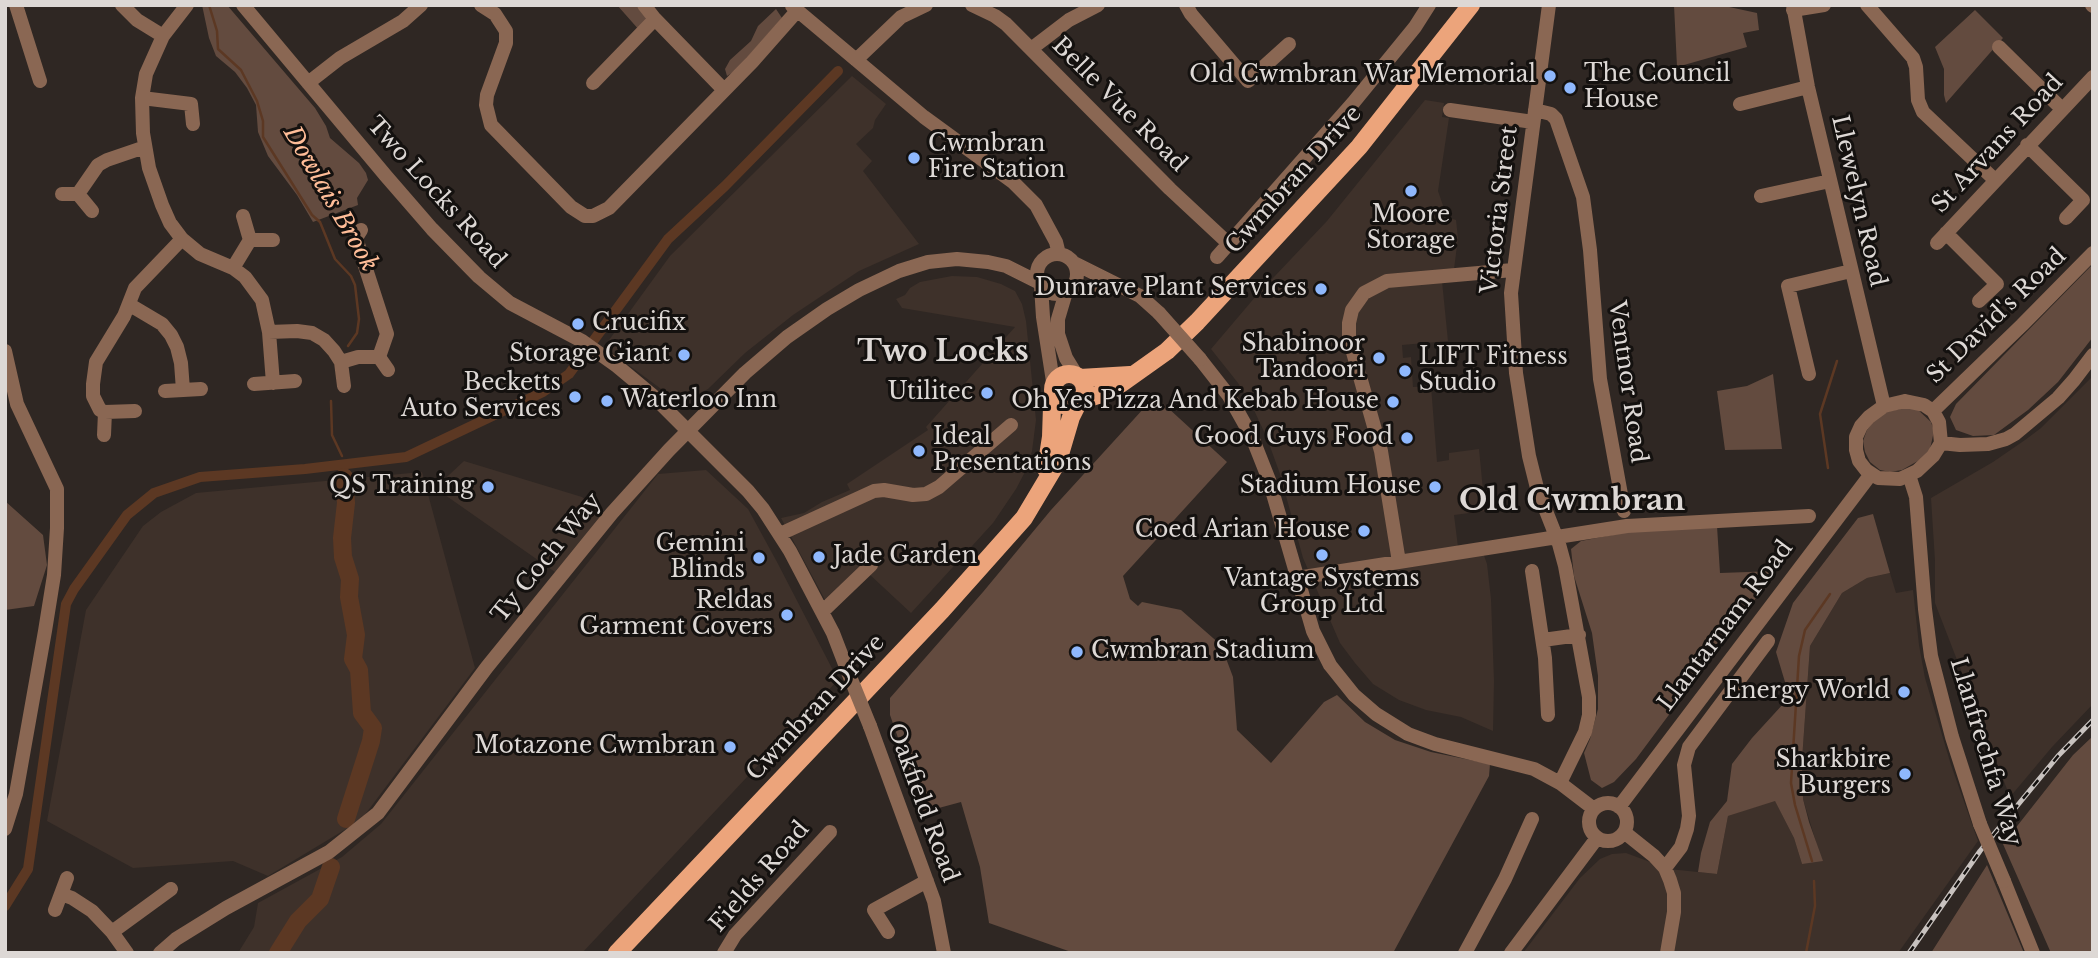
<!DOCTYPE html>
<style>
body{margin:0}
#map{position:relative;width:2098px;height:958px;overflow:hidden;background:#2f2723;font-family:"Libre Baskerville",serif}
canvas{display:block}
.frame{position:absolute;inset:0;border:7px solid #ddd8d5;pointer-events:none}
</style>
<div id="map">
<canvas width="2098" height="958"></canvas>
<div class="frame"></div>
</div>
<script>
const g = document.querySelector('canvas').getContext('2d');
g.lineJoin = 'round';
function fillPath(path, color) {
  g.fillStyle = color;
  g.fill(path, 'evenodd');
}
function toPath(rows) {
  const path = new Path2D();
  for (const r of rows) {
    if (r.length === 3) {
      path.moveTo(r[0] + r[2], r[1]);
      path.arc(r[0], r[1], r[2], 0, 2 * Math.PI);
      continue;
    }
    path.moveTo(r[0], r[1]);
    for (let i = 2; i < r.length; i += 2) path.lineTo(r[i], r[i + 1]);
  }
  return path;
}
function trace(path, color, width, dash) {
  g.strokeStyle = color;
  g.lineWidth = width;
  g.lineCap = dash ? 'butt' : 'round';
  g.setLineDash(dash || []);
  g.stroke(path);
}
function write(font, color, halo, rows, align = 'center') {
  g.font = font + ' "Libre Baskerville",serif';
  g.lineWidth = 6;
  g.setLineDash([]);
  g.textBaseline = 'middle';
  g.strokeStyle = halo;
  g.fillStyle = color;
  for (const [text, x, y, turn = 0] of rows) {
    g.save();
    g.translate(x, y);
    g.rotate((+turn || 0) * Math.PI / 180);
    g.textAlign = isNaN(turn) ? turn : align;
    if (halo) g.strokeText(text, 0, 0);
    g.fillText(text, 0, 0);
    g.restore();
  }
}
const built = toPath([
 [852,76,886,104,875,120,873,128,856,144,872,161,863,171,919,244,859,271,793,315,745,353,708,389,694,396,668,394,604,347,670,256],
 [1425,100,1444,103,1442,117,1449,118,1438,191,1447,217,1456,220,1458,238,1454,269,1441,271,1448,341,1402,345,1403,358,1411,357,1413,387,1431,386,1437,462,1449,460,1449,453,1479,449,1485,511,1454,515,1458,547,1480,544,1487,564,1491,599,1494,681,1493,731,1461,717,1426,710,1399,700,1373,684,1355,663,1340,643,1303,558,1280,474,1267,438,1253,408,1238,383,1211,349,1256,296,1327,221],
 [952,276,977,277,1001,284,1015,291,1022,304,1026,321,1036,420,1032,451,1026,470,1016,489,993,523,911,613,868,573,831,611,781,518,804,513,822,502,850,490,847,484,928,430,926,427,1015,327,902,308,896,299,905,295,910,288,920,282],
 [2091,378,2093,380,2093,704,2052,747,2010,797,1935,603,1935,561,1931,498,1993,462,2025,440,2041,428],
 [464,461,582,497,603,513,555,572,435,488],
 [706,470,748,509,777,562,838,680,582,953,238,953,254,927,258,903,342,857,381,824,658,474],
 [422,472,475,668,361,820,268,876,233,861,133,868,47,821,86,610,143,526,161,512,196,493],
 [1890,573,1896,593,1913,590,1919,645,1925,678,1951,765,1978,841,1898,953,1523,953,1580,878,1600,859,1612,854,1626,853,1669,869,1717,874,1728,816,1775,800,1794,838,1802,864,1816,842,1803,799,1802,760,1810,646,1842,593,1867,578]
]);
const green = toPath([
 [202,5,227,5,315,108,326,126,330,138,359,163,366,173,368,180,357,198,358,205,313,222,297,195,268,156,258,132,256,105,247,88,235,72,216,56,209,38],
 [617,5,636,5,649,21,640,31],
 [1674,5,1720,5,1757,13,1759,30,1743,33,1747,47,1677,67],
 [776,9,782,18,735,71,727,76,725,69,730,60,751,41,758,26],
 [1975,10,2003,38,1946,103,1944,95,1944,69,1935,47],
 [2093,264,2093,337,2058,382,2028,410,1994,435,1973,436,1956,430,1950,417,1956,404],
 [1773,374,1782,449,1725,450,1717,391,1747,386],
 [1155,396,1227,462,1123,576,1130,599,1138,606,1142,602,1181,610,1221,645,1233,677,1237,730,1271,763,1324,702,1337,695,1365,722,1395,740,1431,752,1490,764,1489,776,1393,953,1074,953,989,923,980,867,961,802,924,812,890,715,890,698,983,592,1051,510],
 [1905,408,1916,408,1931,422,1934,431,1930,449,1923,458,1902,470,1890,472,1880,470,1870,462,1865,452,1863,441,1867,430,1874,421,1885,412],
 [5,501,43,535,47,565,34,606,5,610],
 [1873,514,1890,573,1867,578,1842,593,1810,646,1802,760,1803,799,1809,822,1823,861,1802,864,1794,838,1775,801,1728,816,1717,874,1698,872,1701,853,1710,822,1727,801,1732,764,1752,738,1784,703,1785,682,1776,652,1793,603,1858,518],
 [1717,526,1720,573,1776,571,1636,759,1614,782,1602,788,1591,780,1584,753,1590,739,1598,709,1598,676,1592,633,1574,576,1571,549,1581,541,1643,529],
 [2093,736,2093,953,2051,953,2003,844,2073,755],
 [1987,865,2024,953,1931,953]
]);
const stream = toPath([
 [209,5,217,31,218,49,241,70,257,101,263,121,263,137,312,215,320,222,335,259,351,276,355,285,359,319,357,333,348,346],
 [331,401,332,435,342,456],
 [1828,468,1820,414,1837,361],
 [1812,861,1795,805,1791,783,1799,656,1805,630,1830,594],
 [1806,953,1815,906,1814,881]
]);
const canal = toPath([
 [5,906,28,869,66,604,74,589,127,515,154,493,200,477,305,469,406,457,543,392,569,374,668,239,725,186,838,71]
]);
const river = toPath([
 [344,477,346,503,342,538,343,557,350,579,349,597,356,635,353,659,359,670,362,713,373,728,371,741,346,819],
 [278,953,298,921,320,899,331,867]
]);
const minor = toPath([
 [16,5,40,81],
 [122,5,137,20,163,36],
 [187,5,163,36,146,74,142,98,143,133,149,168,162,205,170,223,182,239,200,254,233,268,245,277,262,300,269,332,273,383],
 [243,5,386,176,432,229,479,277,510,303,582,341,617,366,653,396,748,491,763,509,790,551,833,633,848,672],
 [481,5,495,14,506,31,506,43,487,95,486,105,491,125,571,207,585,216,593,216,609,208,752,62,797,11],
 [644,5,655,19,724,90],
 [972,5,995,16,1006,24,1170,189,1229,244],
 [1186,5,1191,14,1248,81,1289,44],
 [1549,5,1511,293,1516,373,1529,456,1537,488,1559,544,1565,566,1589,697,1589,715,1585,732,1560,783],
 [1793,5,1808,87,1884,406],
 [1867,5,1913,58,1916,67,1918,100,1923,112,1995,180],
 [2092,5,2093,6],
 [792,6,924,117,1013,182,1036,205,1056,242,1059,254],
 [1793,10,1824,5],
 [1999,47,2062,109],
 [1031,49,1069,20,1098,5],
 [856,60,901,17,926,5],
 [308,83,340,58,403,21,421,5],
 [593,83,655,19],
 [142,98,191,104,193,124],
 [1740,104,1808,87],
 [1450,110,1533,122],
 [1535,110,1551,114,1556,119,1583,197,1590,250,1600,379,1624,511],
 [2027,145,2083,200,2066,218],
 [62,194,78,194,92,211],
 [78,194,98,165,107,160,145,147],
 [1761,196,1830,181],
 [361,230,356,238,387,334,379,357,388,370],
 [1946,233,1997,284,1979,301],
 [250,240,273,240],
 [1937,243,2093,77],
 [1057,274,20],
 [1217,257,1353,103,1415,27,1429,5],
 [1074,263,1140,296,1159,313],
 [233,268,250,240,243,216],
 [1041,286,1043,317,1054,388],
 [1070,290,1108,286,1119,287],
 [1066,292,1058,319,1058,334,1066,358,1077,376],
 [130,305,162,324,171,335,177,347,181,363,183,390],
 [269,332,297,331,312,333,324,340,334,351,341,362,344,386],
 [5,351,17,404,57,489,57,528,54,575,45,631,16,794,5,829],
 [1200,359,1229,396,1252,437,1269,480,1313,631,1330,665,1354,695,1376,714,1408,734,1435,744,1534,769,1560,783,1594,809],
 [341,362,358,357,379,357],
 [1809,374,1788,286,1851,271],
 [254,384,295,381],
 [165,391,201,389],
 [1905,401,1924,405,1933,411,1939,422,1941,443,1933,456,1917,471,1900,479,1878,478,1866,470,1859,461,1856,450,1856,437,1861,426,1869,417,1884,406,1905,401],
 [135,411,105,412,100,410,93,396,93,384,96,362,124,316,135,288,182,239],
 [1933,411,2022,325,2093,253],
 [104,435,105,412],
 [1941,443,1960,445,1988,444,2006,439,2015,434,2058,398,2074,380,2093,355],
 [1909,475,1916,497,1925,609,1931,656,1952,737,1980,824],
 [780,534,874,491,884,490,913,495,926,494,939,487,1011,425],
 [1399,562,1381,451,1349,338,1349,323,1352,310,1364,293,1387,281,1513,270],
 [1532,571,1545,658,1548,715],
 [1297,578,1627,526,1809,516],
 [822,612,871,565],
 [1543,640,1579,635],
 [870,726,934,901,944,953],
 [1608,822,19],
 [1619,807,1871,474],
 [1624,832,1654,856,1665,868,1670,880,1674,893,1674,912,1667,953],
 [1665,868,1681,847,1687,829,1689,816,1684,765,1689,747,1768,641],
 [2004,881,2033,953],
 [61,894,72,898,92,911,112,932,127,953],
 [55,910,67,878],
 [112,932,171,889],
 [888,932,874,910,927,881],
 [160,953,176,939,226,908,329,852,378,813,487,667,612,513,669,450,745,373,787,337,827,309,859,290,899,271,928,262,957,259,988,262,1006,266,1040,283],
 [724,953,735,935,830,832],
 [1465,953,1505,879,1532,819],
 [1511,953,1597,838]
]);
const major = toPath([
 [1069,390,16],
 [1080,378,1130,375],
 [1081,400,1108,392,1122,383,1167,351,1197,322,1359,147,1471,5],
 [1046,469,1051,437,1052,406,1055,396],
 [617,953,942,610,1024,518,1058,461,1071,417,1078,403]
]);
const rail = toPath([
 [1909,953,1980,851,2058,756,2093,720]
]);
const minorBridge = toPath([
 [1159,313,1200,359],
 [848,672,870,726],
 [1980,824,2004,881]
]);
const markers = [
 [1550,76,7,"#8fb8fd"],
 [1570,88,7,"#8fb8fd"],
 [914,158,7,"#8fb8fd"],
 [1411,191,7,"#8fb8fd"],
 [1321,289,7,"#8fb8fd"],
 [578,324,7,"#8fb8fd"],
 [684,355,7,"#8fb8fd"],
 [1379,358,7,"#8fb8fd"],
 [1405,371,7,"#8fb8fd"],
 [987,393,7,"#8fb8fd"],
 [575,397,7,"#8fb8fd"],
 [607,401,7,"#8fb8fd"],
 [1393,402,7,"#8fb8fd"],
 [1407,438,7,"#8fb8fd"],
 [919,451,7,"#8fb8fd"],
 [488,487,7,"#8fb8fd"],
 [1435,487,7,"#8fb8fd"],
 [1364,531,7,"#8fb8fd"],
 [1322,555,7,"#8fb8fd"],
 [819,557,7,"#8fb8fd"],
 [759,558,7,"#8fb8fd"],
 [787,615,7,"#8fb8fd"],
 [1077,652,7,"#8fb8fd"],
 [1904,692,7,"#8fb8fd"],
 [730,747,7,"#8fb8fd"],
 [1905,774,7,"#8fb8fd"]
];
const poiNames = [
 ["The Council",1584,75,"left"],
 ["House",1584,101,"left"],
 ["Old Cwmbran War Memorial",1536,76],
 ["Cwmbran",928,145,"left"],
 ["Fire Station",928,171,"left"],
 ["Moore",1411,216,"center"],
 ["Storage",1411,242,"center"],
 ["Dunrave Plant Services",1307,289],
 ["Crucifix",592,324,"left"],
 ["Shabinoor",1365,345],
 ["Tandoori",1365,371],
 ["Storage Giant",670,355],
 ["LIFT Fitness",1419,358,"left"],
 ["Studio",1419,384,"left"],
 ["Becketts",561,384],
 ["Auto Services",561,410],
 ["Utilitec",973,393],
 ["Waterloo Inn",621,401,"left"],
 ["Oh Yes Pizza And Kebab House",1379,402],
 ["Ideal",933,438,"left"],
 ["Presentations",933,464,"left"],
 ["Good Guys Food",1393,438],
 ["QS Training",474,487],
 ["Stadium House",1421,487],
 ["Coed Arian House",1350,531],
 ["Gemini",745,545],
 ["Blinds",745,571],
 ["Jade Garden",833,557,"left"],
 ["Vantage Systems",1322,580,"center"],
 ["Group Ltd",1322,606,"center"],
 ["Reldas",773,602],
 ["Garment Covers",773,628],
 ["Cwmbran Stadium",1091,652,"left"],
 ["Energy World",1890,692],
 ["Motazone Cwmbran",716,747],
 ["Sharkbire",1891,761],
 ["Burgers",1891,787]
];
const streetNames = [
 ["Belle Vue Road",1119,105,45],
 ["St Arvans Road",1998,144,-47],
 ["Cwmbran Drive",1294,180,-48],
 ["Two Locks Road",436,193,48],
 ["Llewelyn Road",1858,201,77],
 ["Victoria Street",1500,210,-83],
 ["St David's Road",1997,316,-44],
 ["Ventnor Road",1627,382,82],
 ["Ty Coch Way",547,558,-51],
 ["Llantarnam Road",1726,626,-53],
 ["Cwmbran Drive",816,708,-47],
 ["Llanfrechfa Way",1985,752,73],
 ["Oakfield Road",922,803,70],
 ["Fields Road",760,877,-49]
];
const waterNames = [
 ["Dowlais Brook",330,199,60]
];
const districtNames = [
 ["Two Locks",943,353],
 ["Old Cwmbran",1572,502]
];
fillPath(built, '#3e312a');
fillPath(green, '#634b3f');
trace(stream, '#5c3823', 2.5);
trace(canal, '#5c3823', 10);
trace(river, '#5c3823', 18);
trace(minor, '#8a6753', 14);
trace(major, '#eca47b', 18);
trace(rail, '#c8c2bf', 5);
trace(rail, '#14110f', 2.5, [8]);
trace(minorBridge, '#8a6753', 14);
for (const [x, y, r, color] of markers) {
  const dot = new Path2D();
  dot.arc(x, y, r, 0, 2 * Math.PI);
  g.fillStyle = color;
  g.fill(dot);
  trace(dot, '#14110f', 2.5);
}
write('23px', '#ddd8d5', '#14110f', poiNames, 'right');
write('23px', '#ddd8d5', '#14110f', streetNames);
write('italic 24px', '#ffbd98', '#14110f', waterNames);
write('bold 30px', '#ddd8d5', '#14110f', districtNames);
</script>
